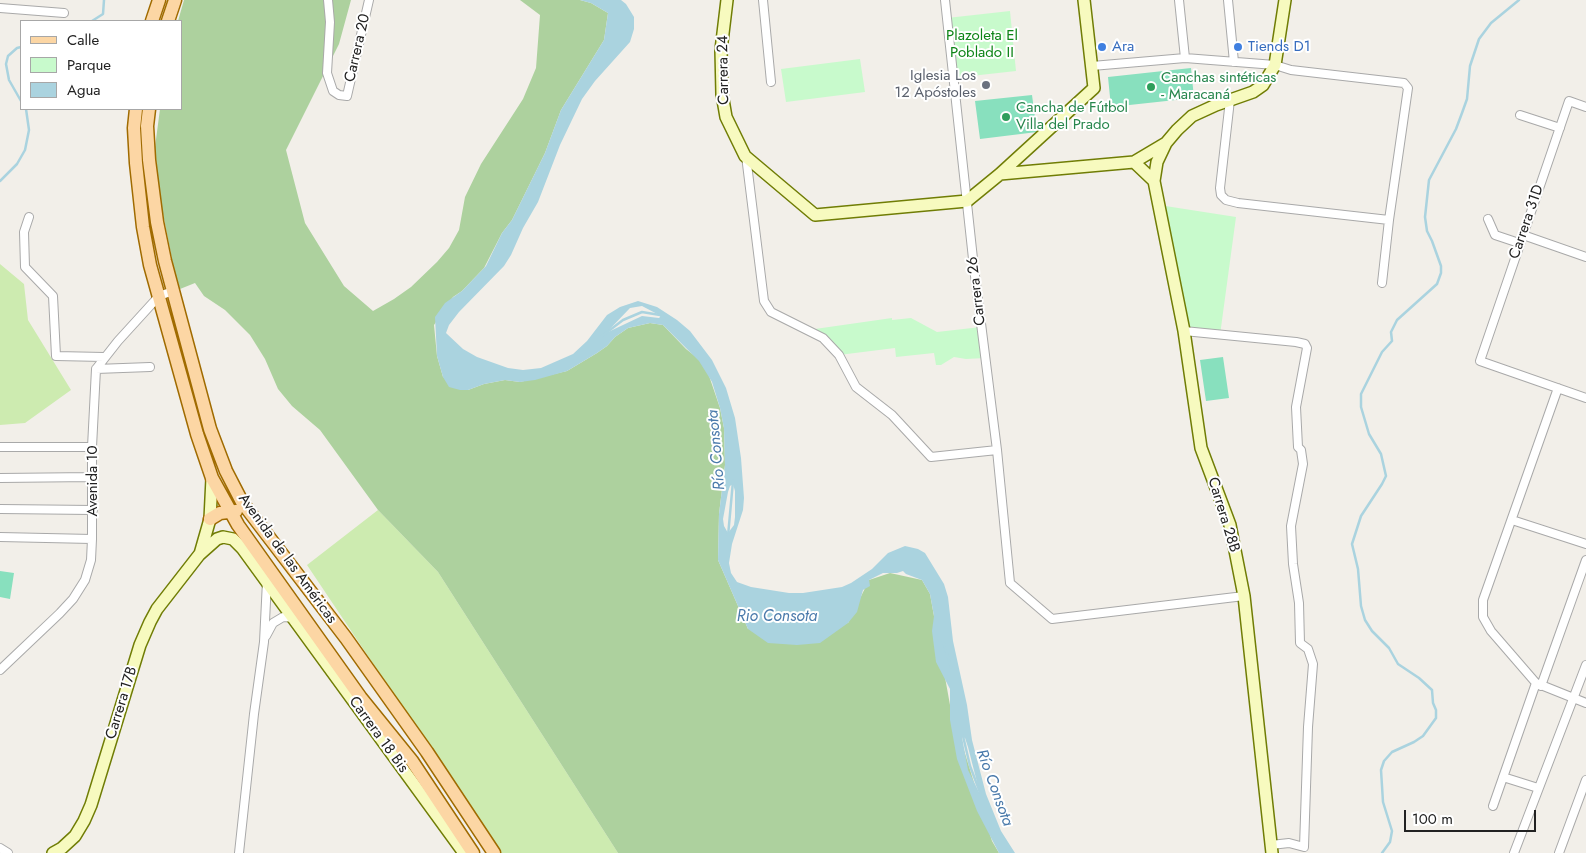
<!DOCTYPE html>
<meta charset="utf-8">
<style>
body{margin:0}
#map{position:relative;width:1586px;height:853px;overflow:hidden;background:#f2efe9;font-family:Jost,sans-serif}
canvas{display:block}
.legend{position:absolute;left:20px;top:20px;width:162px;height:90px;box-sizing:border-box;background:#fff;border:1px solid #a7a7a7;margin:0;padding:6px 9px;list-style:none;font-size:15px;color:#222}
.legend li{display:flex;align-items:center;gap:10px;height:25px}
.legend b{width:25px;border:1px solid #a7a7a7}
.scale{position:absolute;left:1404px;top:810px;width:132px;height:22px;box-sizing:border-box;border:2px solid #222;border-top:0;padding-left:6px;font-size:15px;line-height:18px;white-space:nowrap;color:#222;-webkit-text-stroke:4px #fff;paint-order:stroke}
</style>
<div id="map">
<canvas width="1586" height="853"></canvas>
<ul class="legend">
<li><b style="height:6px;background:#fcd6a4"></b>Calle</li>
<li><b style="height:14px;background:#c8facc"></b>Parque</li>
<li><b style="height:14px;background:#aad3df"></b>Agua</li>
</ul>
<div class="scale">100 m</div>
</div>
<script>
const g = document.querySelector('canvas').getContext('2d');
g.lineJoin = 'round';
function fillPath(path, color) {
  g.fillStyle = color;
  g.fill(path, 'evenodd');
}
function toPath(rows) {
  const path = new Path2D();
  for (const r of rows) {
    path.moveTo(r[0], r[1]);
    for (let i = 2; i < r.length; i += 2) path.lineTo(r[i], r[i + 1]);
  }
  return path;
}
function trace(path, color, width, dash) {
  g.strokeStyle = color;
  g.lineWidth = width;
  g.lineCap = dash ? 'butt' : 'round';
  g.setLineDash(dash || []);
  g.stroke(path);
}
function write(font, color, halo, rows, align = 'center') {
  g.font = font + ' Jost,sans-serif';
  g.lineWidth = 4;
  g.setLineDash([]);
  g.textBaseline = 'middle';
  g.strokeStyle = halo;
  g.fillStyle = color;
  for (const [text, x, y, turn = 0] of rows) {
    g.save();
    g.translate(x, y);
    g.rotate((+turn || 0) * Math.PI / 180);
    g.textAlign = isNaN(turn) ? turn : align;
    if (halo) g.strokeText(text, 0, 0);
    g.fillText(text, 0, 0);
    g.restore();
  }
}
const grass = toPath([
 [0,264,24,284,28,320,71,390,25,423,0,425],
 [378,510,438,572,618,853,500,853,307,565]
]);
const forest = toPath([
 [184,0,351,0,339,44,286,150,305,223,344,286,373,311,394,299,411,287,437,262,449,248,459,230,465,197,481,164,523,99,536,68,540,15,520,0,580,0,591,3,608,13,604,40,561,110,545,153,512,220,502,233,484,268,462,291,453,297,434,325,437,356,443,377,468,390,484,384,505,380,520,382,567,371,597,353,607,346,615,337,628,328,650,323,663,325,686,349,705,364,720,408,724,428,725,465,719,514,718,560,748,629,848,623,869,580,890,573,922,580,930,594,950,705,992,841,999,853,618,853,438,572,378,510,320,430,292,406,278,389,265,359,250,335,225,310,204,296,195,283,180,289,174,269,159,194,155,147,160,109,181,109,181,21,178,21]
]);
const park = toPath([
 [1010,11,1016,71,953,78,947,18],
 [860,59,865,92,786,102,781,69],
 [1159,205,1236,217,1220,335,1184,331],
 [892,318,892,320,911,318,937,332,981,327,985,358,966,359,954,357,941,365,936,365,934,353,896,357,895,348,839,355,808,330]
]);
const pitch = toPath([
 [1191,68,1194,98,1111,107,1108,77],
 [1032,95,1037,132,980,139,975,101],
 [1223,357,1229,398,1206,401,1200,360],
 [0,571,14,573,10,599,0,597]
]);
const water = toPath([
 [580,0,621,0,626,4,634,17,634,29,630,42,595,81,582,99,560,145,538,202,523,228,511,255,504,266,459,312,449,325,446,333,463,349,477,357,508,368,523,370,541,368,573,354,587,341,607,315,620,307,638,301,657,307,677,320,690,331,712,360,726,388,735,418,741,458,744,498,743,510,732,544,729,563,731,573,737,582,751,587,789,593,803,593,842,587,851,583,872,569,888,553,905,546,918,549,925,553,944,584,948,597,953,641,967,705,972,740,986,794,1001,831,1015,853,999,853,977,811,957,759,950,720,950,689,936,662,932,631,934,616,930,594,922,580,906,574,903,571,897,573,883,573,869,580,870,586,863,590,857,612,848,623,820,643,797,645,768,643,748,629,718,560,719,514,725,465,724,428,720,408,712,382,699,361,663,325,650,323,628,328,615,337,607,346,597,353,567,371,535,380,520,382,505,380,484,384,468,390,460,390,449,387,443,377,437,356,435,317,445,303,462,291,486,266,502,233,512,220,545,153,561,110,604,40,608,13,591,3],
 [642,306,661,316,659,318,642,316,606,333,630,308],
 [733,484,735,491,735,517,734,525,728,533,724,526,723,519,728,492,730,486],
 [962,737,965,738,968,747,980,794,968,770]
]);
const stream = toPath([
 [92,21,103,14,104,0],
 [21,47,17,48,8,56,6,64,9,80,21,101],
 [0,181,17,164,25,150,29,130,26,109],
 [602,336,623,320,642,312,660,315,664,318],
 [728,536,733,481],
 [943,633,943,641,951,667],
 [963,736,970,766,981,795],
 [1382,853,1390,842,1392,831,1383,802,1381,770,1384,761,1392,752,1414,742,1423,736,1436,718,1436,710,1433,703,1432,690,1419,678,1398,664,1389,648,1372,631,1365,620,1361,606,1358,569,1352,544,1361,516,1382,484,1386,476,1381,454,1369,434,1361,407,1361,394,1382,352,1392,341,1391,332,1397,320,1437,284,1441,273,1441,266,1432,241,1427,231,1425,217,1429,180,1456,129,1462,113,1467,99,1470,66,1479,39,1491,23,1519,0]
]);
const street = toPath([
 [328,0,330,22,327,73,333,91,339,95,347,96,369,0],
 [763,0,771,82],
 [945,0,974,268,997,450,1010,583,1052,619,1244,596],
 [1179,0,1185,58],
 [1228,0,1234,62],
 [0,8,64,13],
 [1092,66,1185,58,1275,65,1291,70,1404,83,1408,88,1389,220,1382,283],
 [1230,100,1220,188,1221,195,1226,200,1238,203,1389,220],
 [1586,107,1569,101,1480,361,1586,398],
 [1520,115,1560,128],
 [746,156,764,301,771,312,823,338,839,355,856,387,892,415,931,457,997,450],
 [29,217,24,232,25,267,53,296,56,356,104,357],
 [1488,219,1495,235,1519,243],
 [1523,235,1586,257],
 [1184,331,1296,342,1305,344,1307,348,1296,407,1298,447,1301,450,1303,464,1291,526,1293,564,1299,603,1300,643,1308,649,1313,664,1308,727,1304,847,1289,843,1271,845],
 [96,369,150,367],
 [1558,388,1483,600,1483,617,1491,631,1536,683,1586,703],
 [0,447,92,447],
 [0,478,92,477],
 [0,509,93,510],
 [1512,520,1586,544],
 [0,537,92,539],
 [266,636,273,623,283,617,295,618],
 [0,670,60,613,73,599,85,580,91,560,92,539,92,447,96,369,118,341,159,296,173,291],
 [1541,686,1586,560],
 [1503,777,1538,788],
 [1493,806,1536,683],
 [0,848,8,853],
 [239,853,254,714,264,642,267,581],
 [1514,853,1586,665],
 [1559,853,1586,780]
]);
const secondary = toPath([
 [727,0,721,50,722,94,726,117,745,156,815,215,967,201,1000,174,1094,88,1084,0],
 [1166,143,1157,162,1154,181,1184,331,1201,448,1230,525,1244,596,1272,853],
 [1134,162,1154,181],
 [1000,174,1134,162,1166,143,1177,130,1192,116,1216,105,1253,92,1263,85,1275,65,1285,0],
 [200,554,210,519,212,478],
 [53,853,62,848,75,836,84,821,91,805,140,645,150,622,157,609,199,555,217,539,223,537,233,539,242,548,464,853]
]);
const primary = toPath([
 [152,21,159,0],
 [168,21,175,0],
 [136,109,134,128,136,163,143,227,150,265,197,434,212,478,238,525,361,698,412,761,473,853],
 [149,109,147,126,149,160,157,222,165,261,210,429,226,471,242,502,346,638,427,752,494,853],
 [210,519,220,513,236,511]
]);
const markers = [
 [1102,47,5,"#3f7fe0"],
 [1238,47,5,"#3f7fe0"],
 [986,85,5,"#6b7280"],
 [1151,87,5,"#2e9e5b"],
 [1006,117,5,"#2e9e5b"]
];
const parkNames = [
 ["Plazoleta El",982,36],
 ["Poblado II",982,53]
];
const shopNames = [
 ["Ara",1112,47],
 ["Tiends D1",1248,47]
];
const streetNames = [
 ["Carrera 20",358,48,-77],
 ["Carrera 24",724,70,-91],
 ["Carrera 31D",1527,222,-71],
 ["Carrera 26",977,291,-97],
 ["Avenida 10",93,481,-90],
 ["Carrera 28B",1223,515,73],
 ["Avenida de las Américas",287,559,54],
 ["Carrera 17B",122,703,-73],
 ["Carrera 18 Bis",378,735,54]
];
const worshipNames = [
 ["Iglesia Los",976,76],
 ["12 Apóstoles",976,93]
];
const leisureNames = [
 ["Canchas sintéticas",1161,78],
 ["- Maracaná",1161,95],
 ["Cancha de Fútbol",1016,108],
 ["Villa del Prado",1016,125]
];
const waterNames = [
 ["Río Consota",717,450,-95],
 ["Rio Consota",777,617],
 ["Río Consota",994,788,70]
];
fillPath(grass, '#cdebb0');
fillPath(forest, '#add19e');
fillPath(park, '#c8facc');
fillPath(pitch, '#88e0be');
fillPath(water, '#aad3df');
trace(stream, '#aad3df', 2.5);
trace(street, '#a9a9a9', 10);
trace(secondary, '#707d05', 14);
trace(primary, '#a06b00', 15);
trace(street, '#fff', 8);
trace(secondary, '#f7fabf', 11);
trace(primary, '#fcd6a4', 12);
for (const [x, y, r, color] of markers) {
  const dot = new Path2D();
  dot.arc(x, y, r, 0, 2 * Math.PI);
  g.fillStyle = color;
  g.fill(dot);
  trace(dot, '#fff', 2);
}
write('15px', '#0c8416', '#fff', parkNames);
write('15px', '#366cbe', '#fff', shopNames, 'left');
write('15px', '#222', '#fff', streetNames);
write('15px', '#5b616d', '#fff', worshipNames, 'right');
write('15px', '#27864d', '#fff', leisureNames, 'left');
write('italic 16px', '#4a7aab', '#fff', waterNames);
</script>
